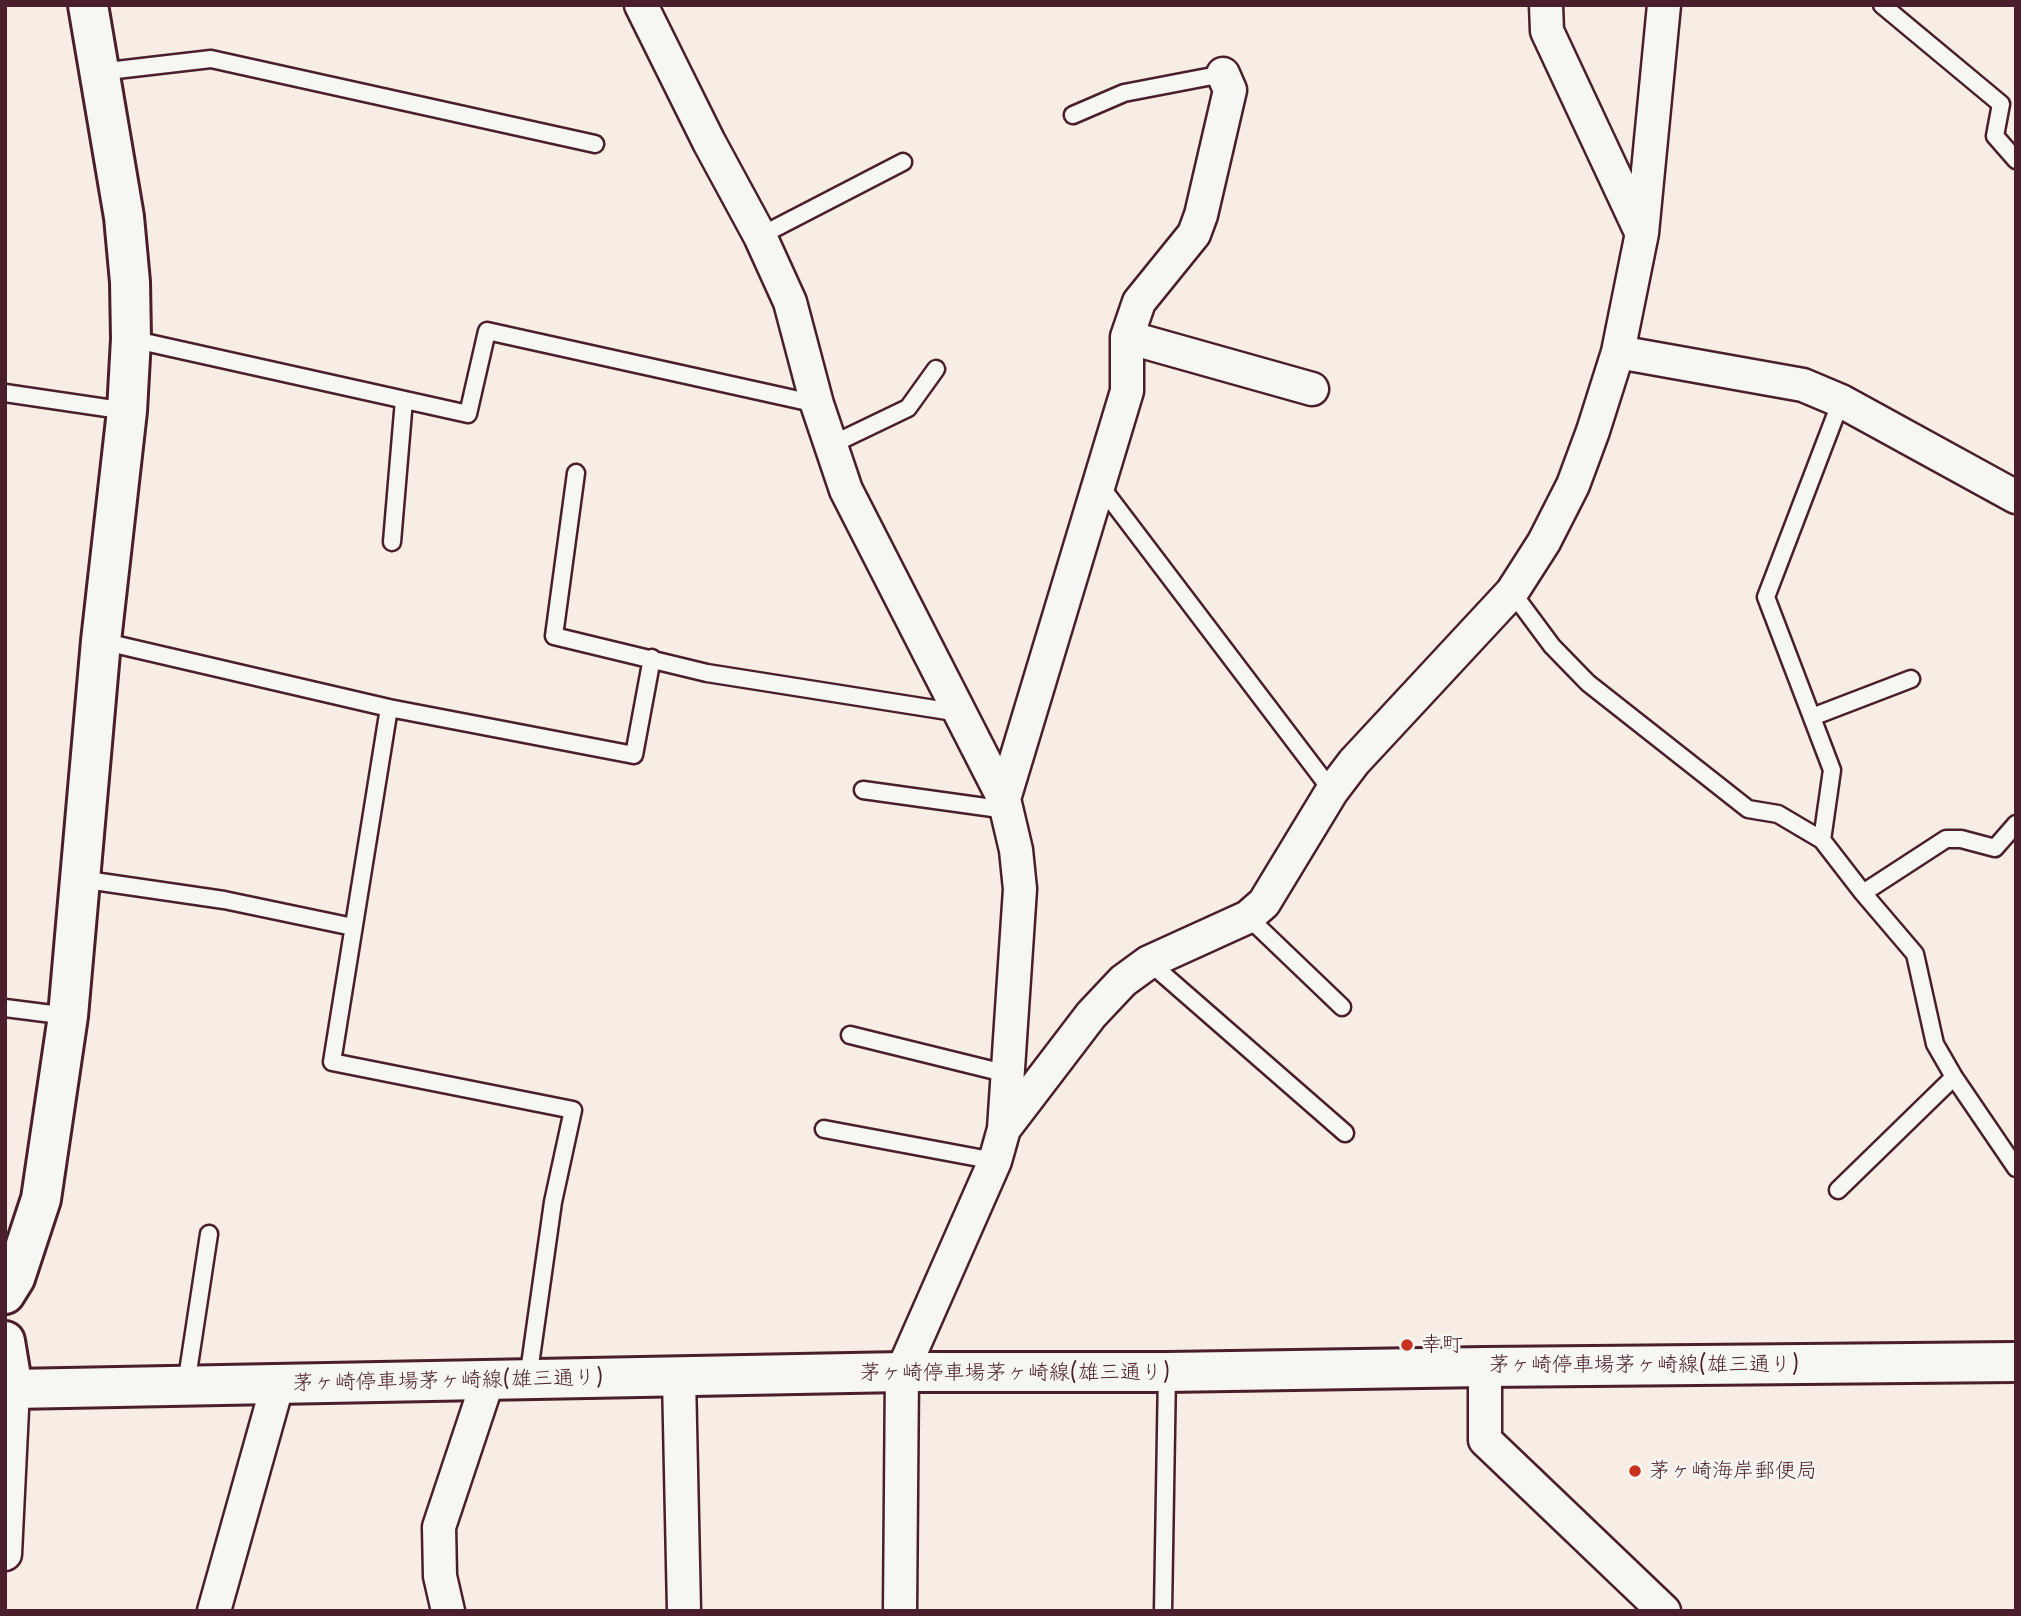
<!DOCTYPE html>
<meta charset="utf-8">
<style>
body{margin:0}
#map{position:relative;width:2021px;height:1616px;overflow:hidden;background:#f7ede4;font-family:"Playpen Sans",sans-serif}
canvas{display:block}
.frame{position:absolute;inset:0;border:7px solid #4a1f2b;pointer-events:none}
</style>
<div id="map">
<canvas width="2021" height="1616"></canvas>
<div class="frame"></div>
</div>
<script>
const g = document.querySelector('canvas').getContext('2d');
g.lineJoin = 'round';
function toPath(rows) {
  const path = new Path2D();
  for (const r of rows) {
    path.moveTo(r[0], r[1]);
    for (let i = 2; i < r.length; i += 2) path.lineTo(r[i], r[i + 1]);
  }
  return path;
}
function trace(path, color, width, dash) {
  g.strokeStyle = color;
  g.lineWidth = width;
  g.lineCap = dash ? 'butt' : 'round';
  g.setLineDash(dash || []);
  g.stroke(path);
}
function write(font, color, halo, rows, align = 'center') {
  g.font = font + ' "Playpen Sans","Klee One",sans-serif';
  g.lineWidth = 5;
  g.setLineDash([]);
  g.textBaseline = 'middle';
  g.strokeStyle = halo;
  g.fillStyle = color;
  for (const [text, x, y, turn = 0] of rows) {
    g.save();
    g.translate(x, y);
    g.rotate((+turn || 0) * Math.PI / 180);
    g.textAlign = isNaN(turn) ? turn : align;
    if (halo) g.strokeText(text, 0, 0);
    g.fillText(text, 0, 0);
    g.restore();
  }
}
const service = toPath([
 [1882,5,2001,104,1995,136,2016,160],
 [99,72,211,59,595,144],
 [1073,115,1124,93,1223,74],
 [760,236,903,162],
 [131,339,468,414,487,331,817,404],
 [5,393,127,411],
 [831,445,908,408,936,369],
 [576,473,554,636,707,673,960,713],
 [1099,484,1332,791],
 [392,542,404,400],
 [1512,592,1552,646,1588,683,1748,809,1778,814,1822,840,1863,893,1915,954,1935,1044,1954,1077,2016,1168],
 [101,641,389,708,634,755,652,658],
 [389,708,332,1062,573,1110,553,1202,528,1379],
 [1812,717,1911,679],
 [863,790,1007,810],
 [1822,840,1832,770,1766,597,1841,401],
 [80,879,224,900,353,927],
 [1863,893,1946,839,1961,839,1995,848,2016,824],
 [1248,917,1342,1007],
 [1149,962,1345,1133],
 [5,1008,68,1016],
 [850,1035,1008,1074],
 [824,1129,995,1161],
 [1838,1190,1954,1077],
 [186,1385,209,1234],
 [1163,1611,1167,1372]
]);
const minor = toPath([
 [641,5,709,142,760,236,790,302,817,404,846,490,1004,799,1016,850,1020,889,1004,1129],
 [1546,5,1547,31,1641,232],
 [1127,337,1312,389],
 [1618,352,1803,385,1841,401,2016,497],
 [1004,799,1127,391,1127,337,1139,302,1194,234,1201,215,1230,90,1223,74],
 [1485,1367,1485,1440,1664,1611],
 [679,1377,684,1611],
 [5,1554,13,1389],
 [214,1611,278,1383],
 [448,1611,440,1576,439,1527,488,1380],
 [900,1611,902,1372,995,1161,1004,1129,1091,1015,1123,981,1149,962,1248,917,1264,903,1332,791,1354,762,1512,592,1544,542,1573,485,1593,431,1618,352,1642,233,1664,5]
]);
const tertiary = toPath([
 [5,1294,15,1278,41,1199,68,1016,101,641,127,411,131,339,130,282,124,217,88,5],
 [5,1341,13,1389]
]);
const secondary = toPath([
 [13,1389,902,1372,1167,1372,1485,1367,2016,1362]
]);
const markers = [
 [1407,1345,7,"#c8321e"],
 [1635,1471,7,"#c8321e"]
];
const poiNames = [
 ["幸町",1421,1345],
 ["茅ヶ崎海岸郵便局",1649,1471]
];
const streetNames = [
 ["茅ヶ崎停車場茅ヶ崎線(雄三通り)",1644,1365],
 ["茅ヶ崎停車場茅ヶ崎線(雄三通り)",1015,1373],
 ["茅ヶ崎停車場茅ヶ崎線(雄三通り)",448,1381,-1]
];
trace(service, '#4a1f2b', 21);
trace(minor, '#4a1f2b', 37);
trace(tertiary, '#4a1f2b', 44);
trace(secondary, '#4a1f2b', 44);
trace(service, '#f6f6f2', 16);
trace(minor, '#f6f6f2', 32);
trace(tertiary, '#f6f6f2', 38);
trace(secondary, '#f6f6f2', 38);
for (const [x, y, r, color] of markers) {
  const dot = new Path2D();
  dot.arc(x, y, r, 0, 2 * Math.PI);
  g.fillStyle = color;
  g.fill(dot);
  trace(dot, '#f6f6f2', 2.5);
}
write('21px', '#4a1f2b', '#f6f6f2', poiNames, 'left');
write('21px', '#4a1f2b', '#f6f6f2', streetNames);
</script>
